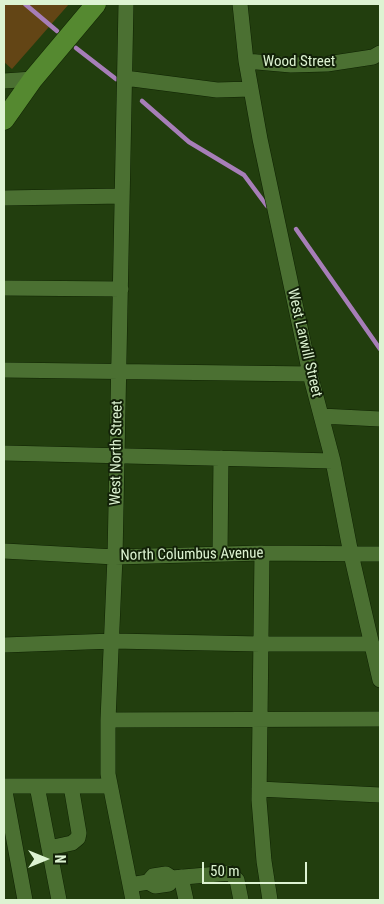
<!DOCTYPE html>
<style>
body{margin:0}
#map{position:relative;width:384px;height:904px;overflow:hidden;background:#223e0e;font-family:"Roboto Condensed",sans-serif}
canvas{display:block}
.frame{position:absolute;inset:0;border:5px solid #ddf3d2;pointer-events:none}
.north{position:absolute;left:20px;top:834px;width:50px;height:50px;-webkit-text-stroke:4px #122108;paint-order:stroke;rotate:90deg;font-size:14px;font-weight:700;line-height:20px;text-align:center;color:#ddf3d2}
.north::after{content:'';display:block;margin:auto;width:18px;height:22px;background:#ddf3d2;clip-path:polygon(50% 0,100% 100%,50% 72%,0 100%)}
.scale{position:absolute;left:202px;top:862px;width:105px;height:22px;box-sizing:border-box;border:2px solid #ddf3d2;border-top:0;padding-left:6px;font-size:15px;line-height:18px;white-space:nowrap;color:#ddf3d2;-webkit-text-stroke:4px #122108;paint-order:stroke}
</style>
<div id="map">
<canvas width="384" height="904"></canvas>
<div class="frame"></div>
<div class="north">N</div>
<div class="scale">50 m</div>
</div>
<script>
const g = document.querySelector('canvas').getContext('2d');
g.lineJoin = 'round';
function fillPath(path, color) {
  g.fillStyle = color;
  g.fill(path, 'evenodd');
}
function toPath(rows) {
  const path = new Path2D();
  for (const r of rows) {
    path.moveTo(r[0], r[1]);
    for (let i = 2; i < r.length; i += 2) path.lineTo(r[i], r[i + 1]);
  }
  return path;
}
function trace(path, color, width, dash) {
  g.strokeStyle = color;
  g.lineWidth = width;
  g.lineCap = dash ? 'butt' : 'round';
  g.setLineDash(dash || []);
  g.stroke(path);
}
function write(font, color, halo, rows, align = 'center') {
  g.font = font + ' "Roboto Condensed",sans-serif';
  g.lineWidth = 4;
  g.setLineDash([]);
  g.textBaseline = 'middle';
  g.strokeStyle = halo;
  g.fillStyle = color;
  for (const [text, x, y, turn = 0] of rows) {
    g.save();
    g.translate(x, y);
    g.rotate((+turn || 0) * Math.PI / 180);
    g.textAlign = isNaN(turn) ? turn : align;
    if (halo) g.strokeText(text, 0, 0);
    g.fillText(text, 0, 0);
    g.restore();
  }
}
const green = toPath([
 [4,4,69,4,12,69,4,62]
]);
const stream = toPath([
 [25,4,57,31],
 [76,48,116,79],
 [142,101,189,142,244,175,267,206],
 [296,229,380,349]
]);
const minor = toPath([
 [126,4,115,557,108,720,108,774,133,900],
 [240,4,246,61,260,139,310,374,333,461,351,554,380,680],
 [246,61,291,65,327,64,373,57,380,53],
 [125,78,217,90,251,89],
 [4,81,33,79],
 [4,198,122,196],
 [4,288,121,289],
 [4,370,310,374],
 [321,416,380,419],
 [4,453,333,461],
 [4,551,115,557,262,553,380,554],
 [262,553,259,800,264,861,270,900],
 [220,554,221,458],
 [4,645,113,641,260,644,372,644],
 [108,720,380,719],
 [4,786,25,900],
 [4,786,110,786],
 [37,786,59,900],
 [259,789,380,795],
 [49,848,72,843,78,838,79,833,71,786],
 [181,877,186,900],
 [172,878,230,873,237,880,241,900],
 [130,885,148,882,153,876,166,874,172,878,169,884,155,886,148,882]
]);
const major = toPath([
 [4,120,33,79,96,4]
]);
const streetNames = [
 ["Wood Street",299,62],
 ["West Larwill Street",304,343,77],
 ["West North Street",117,453,-89],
 ["North Columbus Avenue",192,555,-1]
];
fillPath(green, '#634515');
trace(stream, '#a77eb8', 4.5);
trace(minor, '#0f2203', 16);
trace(major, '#0f2203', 21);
trace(minor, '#4b7032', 15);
trace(major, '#558930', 20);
write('15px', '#ddf3d2', '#122108', streetNames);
</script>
